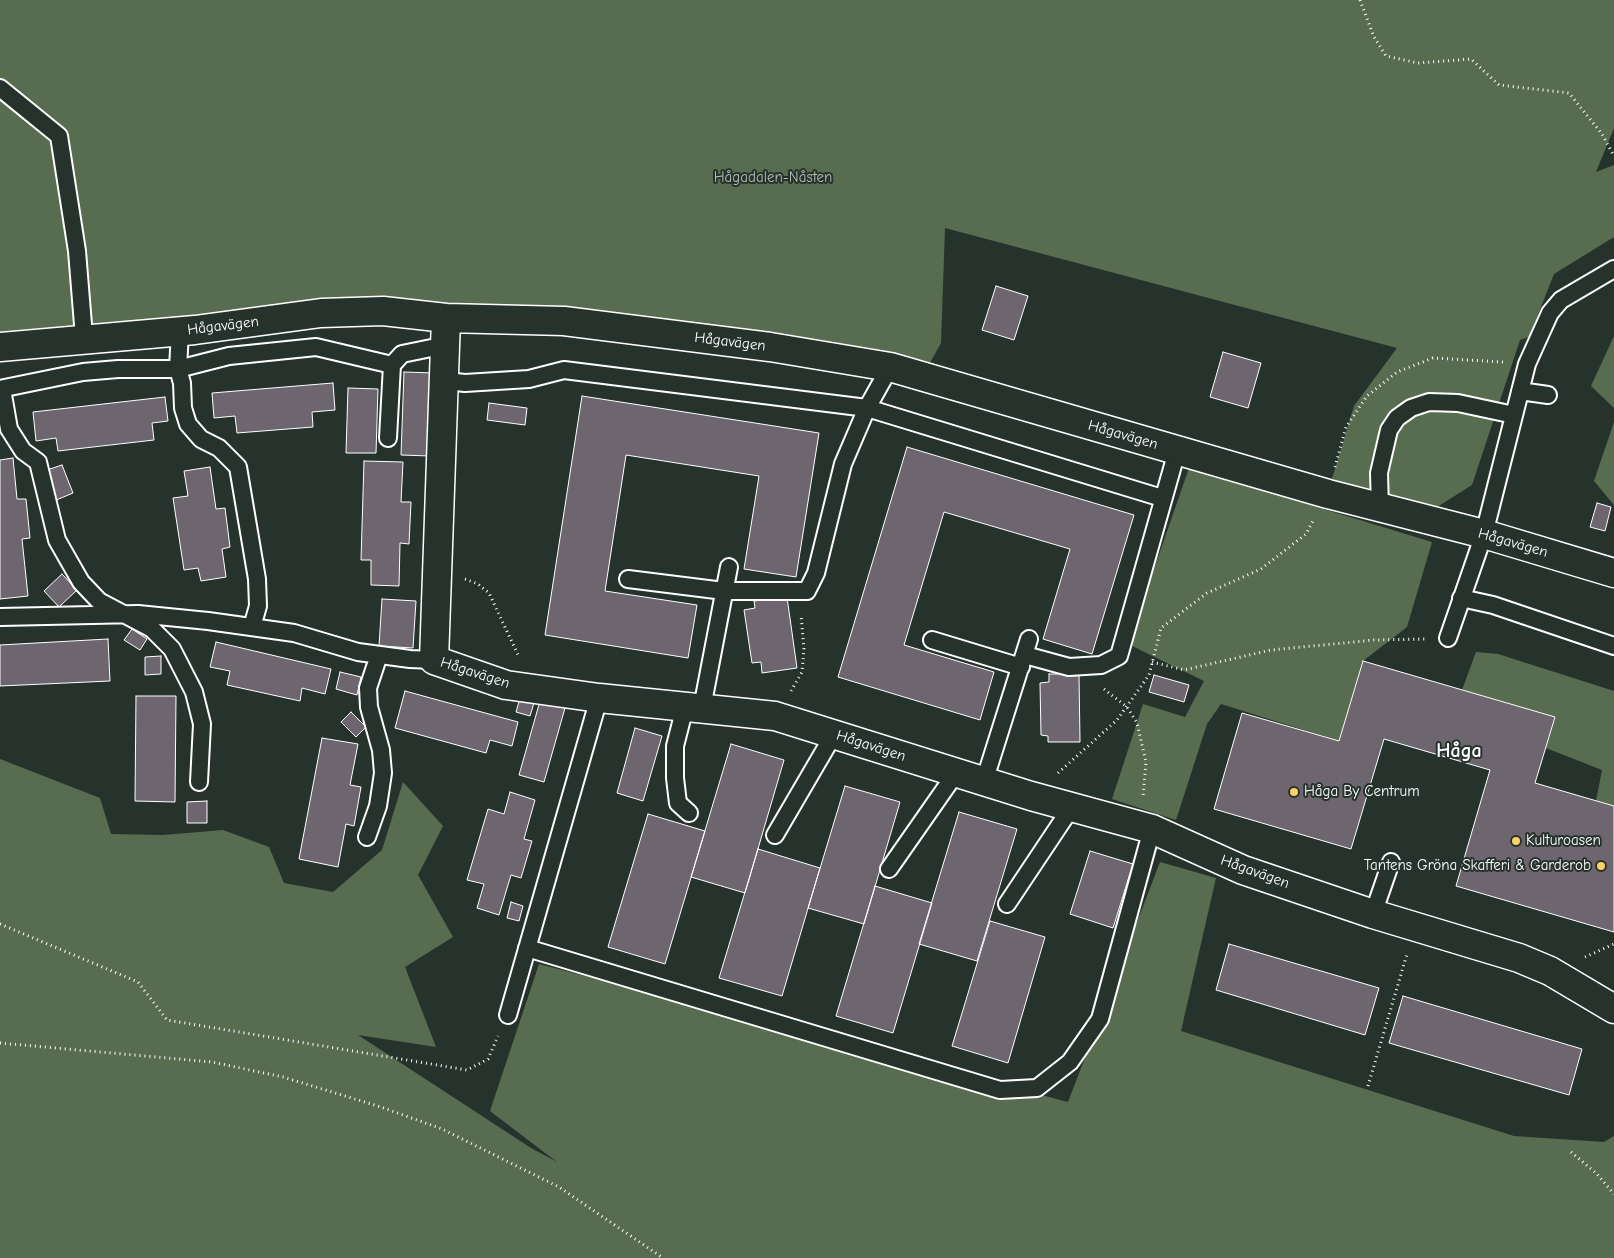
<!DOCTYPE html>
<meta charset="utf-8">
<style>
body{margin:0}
canvas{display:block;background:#26332d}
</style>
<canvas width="1614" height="1258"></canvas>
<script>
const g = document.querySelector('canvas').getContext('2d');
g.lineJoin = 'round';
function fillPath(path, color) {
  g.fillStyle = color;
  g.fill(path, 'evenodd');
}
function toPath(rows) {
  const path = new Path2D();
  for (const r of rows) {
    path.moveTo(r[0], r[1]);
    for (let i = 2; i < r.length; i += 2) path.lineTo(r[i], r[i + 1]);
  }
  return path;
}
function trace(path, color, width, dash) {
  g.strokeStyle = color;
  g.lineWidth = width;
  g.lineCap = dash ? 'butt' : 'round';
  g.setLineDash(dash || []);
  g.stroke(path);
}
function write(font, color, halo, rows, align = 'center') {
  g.font = font + ' "Comic Neue",sans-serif';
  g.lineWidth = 4;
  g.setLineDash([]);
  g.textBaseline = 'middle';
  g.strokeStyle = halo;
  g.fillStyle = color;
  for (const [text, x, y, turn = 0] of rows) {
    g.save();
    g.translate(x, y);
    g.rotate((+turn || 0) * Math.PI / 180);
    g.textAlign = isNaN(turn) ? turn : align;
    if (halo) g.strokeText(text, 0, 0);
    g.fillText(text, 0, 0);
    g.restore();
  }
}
const green = toPath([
 [0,0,1614,0,1614,128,1596,172,1614,165,1614,237,1554,274,1529,337,1520,340,1472,485,1434,509,1331,482,1354,406,1397,348,945,228,941,343,917,386,761,356,415,316,0,345],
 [1614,336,1614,408,1591,386],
 [1614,422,1614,505,1594,481],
 [1189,468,1432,542,1407,627,1363,661,1339,741,1221,704,1207,724,1176,820,1112,799,1143,704,1185,717,1204,681,1128,644],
 [1476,652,1498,654,1614,691,1614,806,1596,801,1602,770,1546,748,1555,717,1462,690],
 [0,759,100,798,111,834,163,835,223,830,269,847,284,883,333,892,382,850,403,782,443,826,418,875,453,937,405,967,436,1047,358,1035,531,1148,557,1162,490,1111,539,964,1068,1102,1160,862,1216,878,1181,1031,1514,1136,1604,1142,1614,1136,1614,1258,0,1258]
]);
const building = toPath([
 [996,286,1028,296,1014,340,982,330,996,286],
 [1223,352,1261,363,1248,408,1210,397,1223,352],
 [404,372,434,373,430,456,401,455,404,372],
 [333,383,335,410,312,412,313,427,237,433,235,416,214,418,212,393,333,383],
 [348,388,378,389,376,453,346,453,348,388],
 [582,396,819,433,796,577,744,569,759,476,626,455,605,591,697,605,688,658,545,635,582,396],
 [165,397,168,421,152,423,154,440,58,451,56,438,36,441,33,412,165,397],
 [489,403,527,408,525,425,487,420,489,403],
 [907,447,1134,515,1092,654,1043,639,1070,549,944,512,904,645,994,672,980,720,838,677,907,447],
 [13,458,17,499,26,499,30,538,22,539,28,596,0,599,0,460,13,458],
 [364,461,403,462,401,502,411,502,409,544,400,543,399,586,371,585,371,560,361,560,364,461],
 [62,465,73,493,54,501,44,471,62,465],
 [210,467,216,509,225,508,230,547,222,549,226,577,201,581,198,568,184,570,173,498,188,496,184,471,210,467],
 [1597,503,1611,507,1605,531,1590,527,1597,503],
 [62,574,77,590,59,607,44,591,62,574],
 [787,597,797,668,762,673,761,662,752,663,744,610,755,608,754,601,787,597],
 [382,599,416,601,413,648,379,646,382,599],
 [132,629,147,639,140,650,124,640,132,629],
 [108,639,110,681,0,686,0,645,108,639],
 [216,642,331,669,325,694,302,688,300,701,227,685,230,671,210,667,216,642],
 [161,656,161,674,145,675,145,657,161,656],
 [1363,661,1555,717,1535,783,1614,806,1614,932,1456,886,1490,770,1384,739,1351,849,1214,809,1242,713,1339,741,1363,661],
 [340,672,361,677,357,695,336,689,340,672],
 [1049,674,1079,674,1080,742,1048,742,1048,736,1041,735,1040,683,1049,682,1049,674],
 [1154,675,1189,685,1184,702,1149,692,1154,675],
 [405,691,518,722,512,746,490,740,486,753,395,728,405,691],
 [136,696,176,696,175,802,135,801,136,696],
 [520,698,534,703,530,716,516,712,520,698],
 [540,701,565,708,544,782,519,775,540,701],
 [351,712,366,727,356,737,341,722,351,712],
 [635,728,662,736,643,801,617,793,635,728],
 [322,738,358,744,350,785,361,787,354,826,346,824,338,867,299,859,322,738],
 [731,744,784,760,745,893,691,877,731,744],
 [845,786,900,802,864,924,808,908,845,786],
 [510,792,535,800,524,839,532,841,521,878,511,875,499,915,477,908,484,884,467,880,488,809,504,814,510,792],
 [207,801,207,823,187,823,187,802,207,801],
 [959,812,1017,829,977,961,919,944,959,812],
 [648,814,705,831,665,964,608,947,648,814],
 [758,849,820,868,782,996,719,978,758,849],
 [1090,851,1133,864,1113,928,1070,914,1090,851],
 [875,886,932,903,893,1033,836,1016,875,886],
 [511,902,523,906,519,921,507,918,511,902],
 [990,921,1045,937,1008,1063,952,1046,990,921],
 [1229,944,1379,988,1365,1035,1216,990,1229,944],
 [1403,996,1582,1049,1569,1095,1389,1043,1403,996]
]);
const path = toPath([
 [1360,0,1374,37,1386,56,1418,63,1471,59,1499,85,1569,93,1602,134,1614,156],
 [1335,467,1346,427,1367,396,1397,372,1433,358,1503,362],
 [465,579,478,584,489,593,519,657],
 [1152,662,1184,670,1271,650,1374,640,1425,639],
 [1104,689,1127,707,1137,723,1146,762,1143,797],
 [791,691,802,672,804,649,801,615],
 [1058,773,1117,720,1149,675,1161,628,1207,593,1261,569,1306,534,1314,519],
 [0,924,138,982,167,1020,467,1070,488,1059,498,1036],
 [1585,957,1614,944],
 [0,1043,212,1062,283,1077,381,1107,442,1129,559,1187,663,1258],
 [1368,1086,1407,954],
 [1571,1152,1596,1173,1614,1194]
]);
const lane = toPath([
 [0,88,59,136,77,251,84,337],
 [180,331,178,369,182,383,183,408,188,424,201,439,219,448,238,467,257,579,258,606,252,627],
 [446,381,465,383,529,379,564,370,867,408,1162,498],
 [0,389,83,372,118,369,178,369,229,356,316,347,392,365],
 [2,389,9,429,23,451,38,462,57,540,81,582,99,601,152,629,172,649,194,692,202,724,199,782],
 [1520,391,1548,395],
 [388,438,392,365,402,354,446,345],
 [1380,508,1379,473,1389,430,1397,418,1411,408,1429,402,1458,403,1514,415],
 [628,579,724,591,807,591,816,573,843,464,867,408,890,367],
 [1461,598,1493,605,1614,646],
 [0,617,138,614,208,621,294,633,358,652,410,659,434,660],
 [1448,638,1484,534,1527,364,1550,313,1561,300,1614,269],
 [932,640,1021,667],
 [1025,655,1069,667,1101,665,1119,656,1177,451],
 [685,707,675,746,675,778,678,803,689,813],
 [702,708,729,567],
 [984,782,1029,639],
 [775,835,834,734],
 [367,837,378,806,383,773,381,750,369,707,368,688,379,655],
 [889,869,956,773],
 [1007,904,1071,808],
 [1373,914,1391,862],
 [527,948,1000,1090,1037,1088,1070,1062,1100,1019,1152,829],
 [508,1015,599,698]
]);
const street = toPath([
 [446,318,434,660,506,685,599,698,775,716,1031,796,1152,829,1243,870,1373,914,1519,958,1550,971,1614,1009],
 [0,347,195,330,321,313,383,311,446,318,564,321,770,347,890,367,1328,494,1484,534,1614,573]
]);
const markers = [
 [1294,792,5,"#ffd166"],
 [1516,841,5,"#ffd166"],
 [1601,866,5,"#ffd166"]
];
const parkNames = [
 ["Hågadalen-Nåsten",773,178]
];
const streetNames = [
 ["Hågavägen",223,326,-7],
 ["Hågavägen",730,342,7],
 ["Hågavägen",1123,435,16],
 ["Hågavägen",1513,543,16],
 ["Hågavägen",475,673,18],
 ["Hågavägen",871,746,18],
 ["Hågavägen",1255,872,20]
];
const poiNames = [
 ["Håga By Centrum",1304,792],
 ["Kulturoasen",1526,841],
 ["Tantens Gröna Skafferi & Garderob",1591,866,"right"]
];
const districtNames = [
 ["Håga",1459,751]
];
fillPath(green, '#586c50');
fillPath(building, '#6d666f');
trace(building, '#fff', 1);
trace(lane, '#fff', 20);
trace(street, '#fff', 31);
trace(path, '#fff', 3, [1, 4]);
trace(lane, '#26332d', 16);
trace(street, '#26332d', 28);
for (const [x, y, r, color] of markers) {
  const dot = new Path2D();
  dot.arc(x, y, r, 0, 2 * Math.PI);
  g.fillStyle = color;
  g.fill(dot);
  trace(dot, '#26332d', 2);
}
write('15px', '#b4bdb0', '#26332d', parkNames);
write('15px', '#fff', '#26332d', streetNames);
write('15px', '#fff', '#26332d', poiNames, 'left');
write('bold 20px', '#fff', '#26332d', districtNames);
</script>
